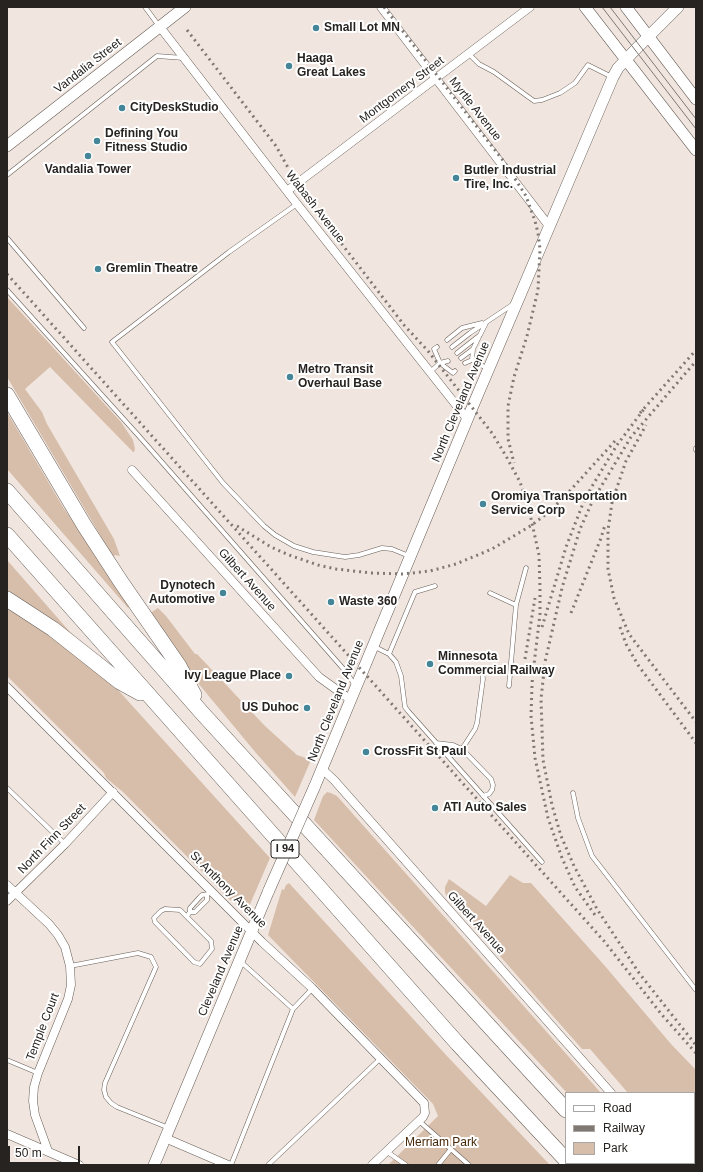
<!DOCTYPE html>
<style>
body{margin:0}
#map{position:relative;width:703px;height:1172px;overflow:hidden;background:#f1e6df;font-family:Helvetica,sans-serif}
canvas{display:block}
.frame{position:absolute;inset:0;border:8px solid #272320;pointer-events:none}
.legend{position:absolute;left:565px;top:1092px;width:130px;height:72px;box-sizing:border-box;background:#fff;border:1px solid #a9a7a6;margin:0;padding:5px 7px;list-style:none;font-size:12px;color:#272320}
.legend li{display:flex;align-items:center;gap:8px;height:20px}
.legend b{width:20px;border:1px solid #a9a7a6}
.scale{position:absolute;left:8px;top:1146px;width:72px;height:18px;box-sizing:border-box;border:2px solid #272320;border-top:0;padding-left:5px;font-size:12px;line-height:14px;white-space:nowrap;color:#272320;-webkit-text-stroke:3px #fff;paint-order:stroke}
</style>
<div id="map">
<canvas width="703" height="1172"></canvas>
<div class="frame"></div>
<ul class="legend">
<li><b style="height:5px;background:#fff"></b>Road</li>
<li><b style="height:5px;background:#7f7873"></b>Railway</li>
<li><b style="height:11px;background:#d7beab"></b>Park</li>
</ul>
<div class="scale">50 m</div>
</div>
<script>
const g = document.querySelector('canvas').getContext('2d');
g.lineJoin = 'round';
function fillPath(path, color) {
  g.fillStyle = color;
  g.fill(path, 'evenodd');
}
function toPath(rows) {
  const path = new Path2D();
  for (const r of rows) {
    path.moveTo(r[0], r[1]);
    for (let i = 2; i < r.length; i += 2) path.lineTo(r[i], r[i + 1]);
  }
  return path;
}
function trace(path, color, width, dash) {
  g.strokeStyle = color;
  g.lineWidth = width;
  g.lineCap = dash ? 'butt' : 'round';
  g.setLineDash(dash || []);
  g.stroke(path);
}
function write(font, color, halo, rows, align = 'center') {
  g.font = font + ' Helvetica,sans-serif';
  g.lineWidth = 4;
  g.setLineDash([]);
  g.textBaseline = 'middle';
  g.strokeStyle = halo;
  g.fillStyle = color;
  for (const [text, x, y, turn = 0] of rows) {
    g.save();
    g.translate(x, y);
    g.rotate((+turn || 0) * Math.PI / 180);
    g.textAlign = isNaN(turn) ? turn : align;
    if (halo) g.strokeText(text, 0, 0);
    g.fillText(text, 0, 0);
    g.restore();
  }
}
const green = toPath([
 [7,297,121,422,133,440,135,449,134,452,133,452,50,367,25,389,42,412,47,424,114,539,120,556,115,555,113,557,7,377],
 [7,412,63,507,131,606,128,608,7,469],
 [7,560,77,640,7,593],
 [7,605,36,622,109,680,270,858,248,909,244,908,230,900,123,792,106,778,104,773,7,676],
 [158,608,166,616,195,654,197,654,265,726,297,755,306,758,310,751,312,753,311,760,295,797,256,753,183,665,147,615],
 [327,792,331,793,337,796,601,1093,567,1093,314,820,323,796],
 [510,875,523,883,531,883,605,966,671,1044,696,1070,696,1163,694,1162,694,1093,628,1093,590,1049,582,1049,446,895,445,892,445,887,449,879,486,906],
 [289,883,447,1056,550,1165,388,1165,438,1116,433,1104,268,935,282,889,284,890,286,885]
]);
const lane = toPath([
 [145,7,159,26],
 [469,54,479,64,494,72,534,101,542,100,560,93,575,83,588,65,612,77],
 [7,175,157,56,184,58],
 [297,204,229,252,112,342,223,483,264,526,275,535,294,546,313,552,345,557,359,555,382,548,392,549,409,556],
 [7,238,84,328],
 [7,290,138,435,347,673,354,684],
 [447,340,462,328,482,323],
 [437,347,434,349,440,363,453,373,455,371],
 [452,347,470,333,512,305],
 [457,353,480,335,486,323],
 [461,358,473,349,479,337],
 [472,360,473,349],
 [465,363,472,360,488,369],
 [430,372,440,363,448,361],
 [696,448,696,450],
 [490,593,516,605],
 [375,647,389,654,396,662,401,676,405,707,408,711,542,862],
 [389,654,415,592,435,586],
 [509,686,516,605,526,568],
 [436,743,453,745,462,749,491,779,493,785,492,790,489,794,483,796],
 [462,749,475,729,477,723,483,679,482,671],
 [7,788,65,844],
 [573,793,578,818,592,856,696,990],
 [165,909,180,910,211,941,212,949,200,964,194,962,155,922,154,918,161,911,165,909],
 [190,912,190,908,200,897,202,895,208,894],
 [187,916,190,912,195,912,207,900,207,895],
 [240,961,293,1009],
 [70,966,138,953,151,957,156,967,105,1083,104,1090,106,1097,111,1103,117,1107,169,1128],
 [7,1060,38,1073],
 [419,1121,469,1165],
 [386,1151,406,1165],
 [231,1165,293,1009,312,989],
 [268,1165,381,1058],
 [438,1165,451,1149]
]);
const street = toPath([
 [381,7,549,226],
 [160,27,297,204,468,420],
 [287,191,530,7],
 [132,470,319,677,351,700],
 [7,687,262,942,312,988,424,1103,425,1113,423,1117,372,1165],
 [322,769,334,780,611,1093],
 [7,885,49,924,58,935,65,947,70,966,71,985,68,999,38,1073,34,1087,33,1101,35,1115,48,1151],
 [7,901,65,844,113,792],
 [7,1134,79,1165],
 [165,1138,228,1165],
 [676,1163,678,1165]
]);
const secondary = toPath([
 [585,7,696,150],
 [626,7,696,99],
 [7,146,185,7],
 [314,788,472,408,613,77,618,68,635,50,678,7],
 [154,1165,269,890]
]);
const highway = toPath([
 [7,395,84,525,121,582,179,666,194,695],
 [7,491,203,714,566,1110],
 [7,535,458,1044,566,1160],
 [7,599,53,629,120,682,140,693],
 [614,1163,616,1165]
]);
const tram = toPath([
 [602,7,696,129],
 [610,7,696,119]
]);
const rail = toPath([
 [384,7,505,163,526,196,535,221,538,233,540,249,538,290,527,336,514,377,508,406,508,439,514,463],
 [187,30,276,146,297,184,305,196,404,325,428,351,492,433,506,456,520,482,528,505,539,555,540,589,540,614,533,673],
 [7,274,604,941,662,1015,696,1053],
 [640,413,696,350],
 [613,496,608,530,608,569,614,598,629,634,696,722],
 [612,502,626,461,646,425],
 [237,526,271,547,289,555,318,565,336,569,371,573,403,574,430,571,456,564,492,549,532,525,550,511,567,494,615,441],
 [571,613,601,538,605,525],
 [542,627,566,547,582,506,591,488,617,445,644,409],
 [620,627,626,644,638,665,696,743],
 [525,659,535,598],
 [533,668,532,686,531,716,535,758,548,818,562,858,575,887,595,915],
 [695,1044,639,973,597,909,574,866,561,836,552,805,543,760,541,699,545,662,562,588,580,529,593,500,631,437,696,361]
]);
const secondaryBridge = toPath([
 [269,890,314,788]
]);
const markers = [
 [316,28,4,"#448698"],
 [289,66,4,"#448698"],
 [122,108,4,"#448698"],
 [97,141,4,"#448698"],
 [88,156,4,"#448698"],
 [456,178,4,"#448698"],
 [98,269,4,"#448698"],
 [290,377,4,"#448698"],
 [483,504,4,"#448698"],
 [223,593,4,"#448698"],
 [331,602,4,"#448698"],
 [430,664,4,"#448698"],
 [289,676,4,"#448698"],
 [307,708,4,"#448698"],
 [366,752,4,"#448698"],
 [435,808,4,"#448698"]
];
const shields = [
 [285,849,28]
];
const shieldNames = [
 ["I 94",285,849]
];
const poiNames = [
 ["Small Lot MN",324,28],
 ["Haaga",297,59],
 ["Great Lakes",297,73],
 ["CityDeskStudio",130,108],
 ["Defining You",105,134],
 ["Fitness Studio",105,148],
 ["Vandalia Tower",88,170,"center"],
 ["Butler Industrial",464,171],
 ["Tire, Inc.",464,185],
 ["Gremlin Theatre",106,269],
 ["Metro Transit",298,370],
 ["Overhaul Base",298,384],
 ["Oromiya Transportation",491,497],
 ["Service Corp",491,511],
 ["Dynotech",215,586,"right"],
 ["Automotive",215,600,"right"],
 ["Waste 360",339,602],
 ["Minnesota",438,657],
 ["Commercial Railway",438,671],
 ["Ivy League Place",281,676,"right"],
 ["US Duhoc",299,708,"right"],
 ["CrossFit St Paul",374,752],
 ["ATI Auto Sales",443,808]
];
const streetNames = [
 ["Vandalia Street",88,66,-38],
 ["Montgomery Street",402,90,-37],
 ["Myrtle Avenue",475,109,52],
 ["Wabash Avenue",315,207,52],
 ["North Cleveland Avenue",461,402,-67],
 ["Gilbert Avenue",247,580,48],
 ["North Cleveland Avenue",336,701,-68],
 ["North Finn Street",52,839,-46],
 ["St Anthony Avenue",228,890,45],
 ["Gilbert Avenue",476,923,48],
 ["Cleveland Avenue",221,971,-67],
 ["Temple Court",43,1027,-69]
];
const parkNames = [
 ["Merriam Park",441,1143]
];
fillPath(green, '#d7beab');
trace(lane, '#675e57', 5);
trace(street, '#675e57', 9);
trace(secondary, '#675e57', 12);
trace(highway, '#675e57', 16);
trace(lane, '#fff', 4);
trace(street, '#fff', 8);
trace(secondary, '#fff', 11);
trace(highway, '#fff', 15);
trace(tram, '#7f7873', 1);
trace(rail, '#7f7873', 3, [2, 4]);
trace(secondaryBridge, '#675e57', 12, []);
trace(secondaryBridge, '#fff', 11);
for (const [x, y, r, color] of markers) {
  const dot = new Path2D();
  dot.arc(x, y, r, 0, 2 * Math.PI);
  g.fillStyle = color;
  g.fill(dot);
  trace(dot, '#fff', 1.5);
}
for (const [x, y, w] of shields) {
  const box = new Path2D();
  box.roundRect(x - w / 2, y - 9, w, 18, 3);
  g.fillStyle = '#fff';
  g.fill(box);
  trace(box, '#272320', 1);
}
write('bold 11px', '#272320', null, shieldNames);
write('bold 12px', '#272320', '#fff', poiNames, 'left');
write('12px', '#272320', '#fff', streetNames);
write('12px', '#462708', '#fff', parkNames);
</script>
